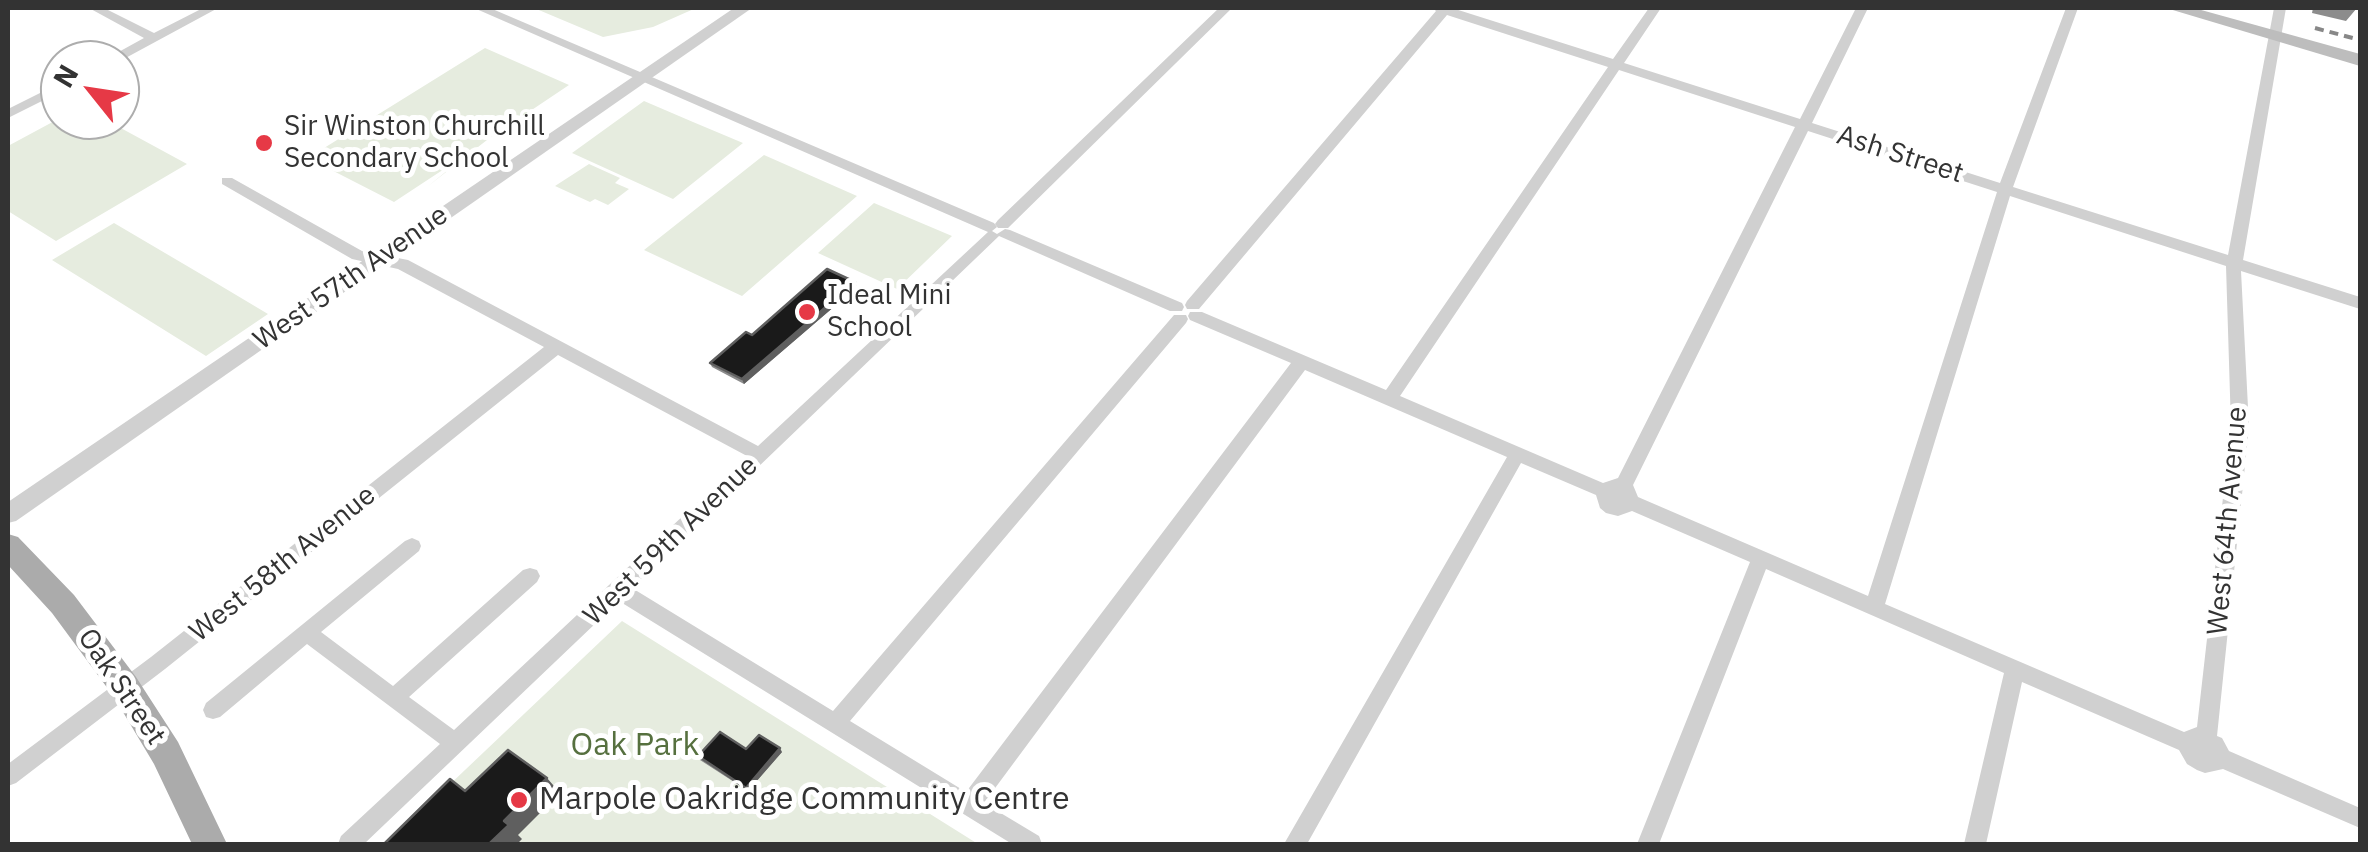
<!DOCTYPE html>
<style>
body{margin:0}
#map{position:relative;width:2368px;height:852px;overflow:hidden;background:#fff;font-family:"IBM Plex Sans",sans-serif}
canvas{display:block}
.frame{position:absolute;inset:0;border:10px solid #333;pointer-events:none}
.north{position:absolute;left:40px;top:40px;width:100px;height:100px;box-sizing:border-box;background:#fff;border:2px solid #adadad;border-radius:50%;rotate:300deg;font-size:28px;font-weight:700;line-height:40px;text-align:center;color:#333}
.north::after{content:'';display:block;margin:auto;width:35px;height:45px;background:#e63946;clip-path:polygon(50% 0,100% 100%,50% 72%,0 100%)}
</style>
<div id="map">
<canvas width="2368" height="852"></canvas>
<div class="frame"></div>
<div class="north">N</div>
</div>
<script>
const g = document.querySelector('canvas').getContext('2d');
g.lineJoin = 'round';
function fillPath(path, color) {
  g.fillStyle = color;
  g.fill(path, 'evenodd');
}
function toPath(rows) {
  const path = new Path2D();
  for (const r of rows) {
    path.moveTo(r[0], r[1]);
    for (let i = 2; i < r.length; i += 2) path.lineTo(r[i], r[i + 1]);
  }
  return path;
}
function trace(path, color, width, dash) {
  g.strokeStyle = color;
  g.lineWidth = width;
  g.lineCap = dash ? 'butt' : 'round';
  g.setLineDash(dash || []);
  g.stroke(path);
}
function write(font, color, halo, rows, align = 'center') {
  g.font = font + ' "IBM Plex Sans",sans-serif';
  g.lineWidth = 10;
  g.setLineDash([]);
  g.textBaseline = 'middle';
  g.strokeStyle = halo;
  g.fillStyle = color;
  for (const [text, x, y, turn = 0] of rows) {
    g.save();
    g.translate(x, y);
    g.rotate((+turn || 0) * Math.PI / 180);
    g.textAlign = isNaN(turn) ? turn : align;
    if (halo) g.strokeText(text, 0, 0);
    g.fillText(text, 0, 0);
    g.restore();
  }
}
const green = toPath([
 [534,8,696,8,653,27,603,37],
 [485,48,569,85,487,140,427,187,470,152,394,202,308,158],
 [644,101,693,122,743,143,673,199,572,153],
 [60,118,106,120,187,164,56,241,8,211,8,146],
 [764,155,857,196,742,296,644,250],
 [589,164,620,178,615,183,629,189,608,205,595,199,590,202,555,186],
 [874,203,952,236,897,289,818,253],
 [114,223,216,283,268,314,206,356,52,260],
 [622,621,978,844,387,844]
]);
const minor = toPath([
 [89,8,104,8,154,33,203,8,218,8,120,61,104,60,144,38,89,8],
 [474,8,490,8,994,223,997,227,992,231,997,234,1005,229,1010,230,1182,303,1184,307,1182,311,1170,311,999,236,632,588,833,711,1174,315,1186,315,1188,319,1186,323,850,721,966,792,1291,363,1190,320,1188,316,1190,312,1202,312,1386,390,1608,67,1447,15,1199,309,1187,309,1185,305,1187,301,1436,11,1433,8,1452,8,1613,59,1649,8,1661,8,1624,63,1800,119,1856,8,1868,8,1812,123,2000,183,2066,8,2078,8,2013,187,2228,255,2274,8,2286,8,2243,260,2360,297,2360,309,2241,271,2249,427,2217,736,2222,738,2229,751,2360,808,2360,828,2223,769,2205,773,2197,770,2187,764,2179,750,2022,682,1986,844,1964,844,2004,673,1766,569,1659,844,1637,844,1750,562,1632,511,1618,516,1606,513,1600,508,1596,495,1521,463,1307,844,1284,844,1507,457,1305,370,984,803,1039,836,1042,844,1012,844,619,601,364,844,338,844,341,836,440,744,307,644,220,717,213,719,206,717,203,710,206,703,405,541,412,538,419,541,421,546,419,551,321,632,393,686,523,570,530,568,537,570,540,576,537,582,409,697,454,730,747,456,558,355,165,669,16,783,8,786,8,764,151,657,544,347,398,269,352,259,222,184,222,178,232,178,362,251,408,260,758,446,988,232,474,8],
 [1619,70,1795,127,1618,478,1603,483,1400,396,1619,70],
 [1808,131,1997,192,1868,596,1638,497,1633,485,1808,131],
 [2010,196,2226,266,2231,427,2197,727,2184,732,1885,604,2010,196],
 [1219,8,1232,8,1008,228,998,228,995,224,998,220,1219,8],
 [60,83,60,92,8,118,8,109,60,83]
]);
const tertiary = toPath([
 [734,8,752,8,16,521,8,523,8,502,734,8]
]);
const secondary = toPath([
 [2166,8,2194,8,2360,54,2360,66,2166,8]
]);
const primary = toPath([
 [8,534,18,537,74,595,136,677,178,742,227,844,192,844,154,764,114,697,52,613,8,565,8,534]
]);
const rail = toPath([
 [2315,28,2360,40]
]);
const wall = toPath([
 [2313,8,2357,8,2346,21,2312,13],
 [857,287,744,384,712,367,710,363,752,335],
 [746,749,782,752,748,791,700,760,698,756]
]);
const shadedWall = toPath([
 [855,282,857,287,744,384,742,379],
 [780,748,782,752,748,791,746,788],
 [547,778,560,793,518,835,522,839,517,844,489,844,504,821]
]);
const building = toPath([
 [827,269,855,282,742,379,710,363,746,332,752,335,827,269],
 [720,732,746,749,759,735,780,748,746,788,698,756,720,732],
 [508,750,547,778,504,821,509,825,489,844,384,844,450,779,465,791,508,750]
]);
const markers = [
 [264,143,10,"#e63946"],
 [807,312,10,"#e63946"],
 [519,800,10,"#e63946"]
];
const poiNames = [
 ["Sir Winston Churchill",284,127],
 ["Secondary School",284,159],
 ["Ideal Mini",827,296],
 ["School",827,328]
];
const streetNames = [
 ["Ash Street",1900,155,18],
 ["West 57th Avenue",351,278,-35],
 ["West 64th Avenue",2228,521,-85],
 ["West 59th Avenue",671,541,-44],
 ["West 58th Avenue",283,564,-39],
 ["Oak Street",121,687,56]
];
const nearParknames = [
 ["Oak Park",635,746]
];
const nearPoinames = [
 ["Marpole Oakridge Community Centre",539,800]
];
fillPath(green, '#e6ecdf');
fillPath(minor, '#d0d0d0');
fillPath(tertiary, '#d0d0d0');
fillPath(secondary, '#bdbdbd');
fillPath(primary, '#ababab');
trace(rail, '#888', 4, [9, 6]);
fillPath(wall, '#8c8c8c');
fillPath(shadedWall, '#5f5f5f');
fillPath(building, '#1a1a1a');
trace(building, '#5f5f5f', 2.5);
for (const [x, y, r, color] of markers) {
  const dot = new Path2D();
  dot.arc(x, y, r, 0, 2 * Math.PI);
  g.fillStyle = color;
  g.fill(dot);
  trace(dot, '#fff', 4);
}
write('28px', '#333', '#fff', poiNames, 'left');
write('28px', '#333', '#fff', streetNames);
write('32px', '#56703f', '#fff', nearParknames);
write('32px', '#333', '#fff', nearPoinames, 'left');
</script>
